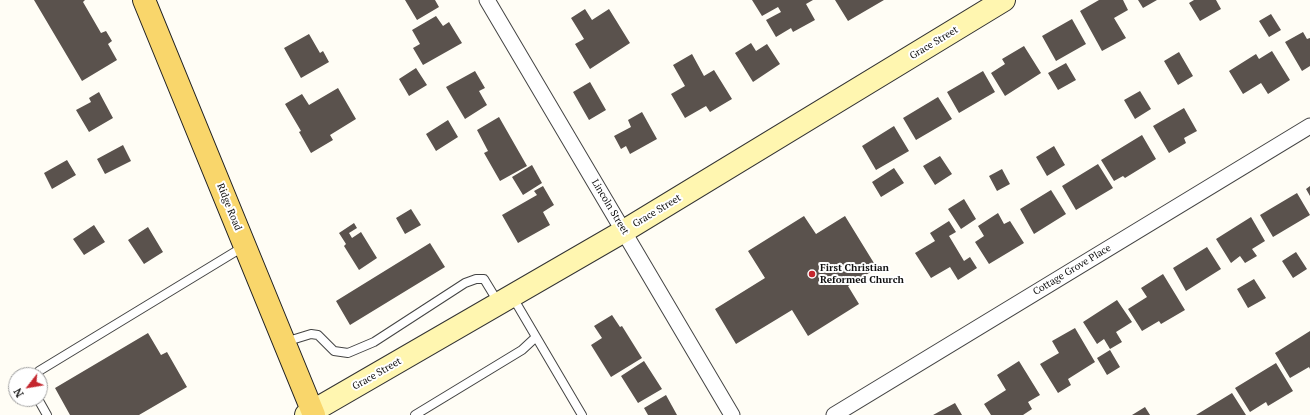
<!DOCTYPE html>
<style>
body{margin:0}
#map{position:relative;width:1310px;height:415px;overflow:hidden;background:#fffdf5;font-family:"PT Serif",serif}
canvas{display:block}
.north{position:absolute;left:8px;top:367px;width:40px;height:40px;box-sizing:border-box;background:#fff;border:1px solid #a0a0a0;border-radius:50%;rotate:239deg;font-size:11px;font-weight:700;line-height:16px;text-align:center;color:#111}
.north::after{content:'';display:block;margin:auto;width:14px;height:18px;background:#c4262e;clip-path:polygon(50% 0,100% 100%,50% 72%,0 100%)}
</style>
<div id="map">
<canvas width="1310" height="415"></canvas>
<div class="north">N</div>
</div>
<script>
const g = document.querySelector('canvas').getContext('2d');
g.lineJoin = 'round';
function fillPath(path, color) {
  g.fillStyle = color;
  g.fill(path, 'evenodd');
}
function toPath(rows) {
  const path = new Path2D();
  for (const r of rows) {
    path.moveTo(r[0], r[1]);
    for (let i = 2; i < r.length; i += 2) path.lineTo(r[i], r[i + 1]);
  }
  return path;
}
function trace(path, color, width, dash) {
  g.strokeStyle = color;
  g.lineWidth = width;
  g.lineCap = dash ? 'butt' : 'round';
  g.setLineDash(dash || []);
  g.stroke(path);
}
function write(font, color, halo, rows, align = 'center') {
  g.font = font + ' "PT Serif",serif';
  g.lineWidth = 4;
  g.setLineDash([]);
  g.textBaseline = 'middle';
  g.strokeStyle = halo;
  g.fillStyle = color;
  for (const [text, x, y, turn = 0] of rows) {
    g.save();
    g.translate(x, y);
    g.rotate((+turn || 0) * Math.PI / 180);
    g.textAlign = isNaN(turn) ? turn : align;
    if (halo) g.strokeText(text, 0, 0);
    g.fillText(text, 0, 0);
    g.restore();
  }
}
const building = toPath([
 [34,0,85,0,83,2,101,33,106,31,112,41,108,44,117,60,82,81],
 [405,0,435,0,439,7,417,20],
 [752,0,813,0,806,4,815,20,793,32,791,28,776,37,766,20,781,12,778,7,762,16],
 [835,0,884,0,848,21],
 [1099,0,1123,0,1128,10,1114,18,1126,38,1102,51,1080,11],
 [1138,0,1157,0,1143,8],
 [1194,0,1216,0,1221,9,1200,21,1189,3],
 [585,9,592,20,609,9,630,43,590,69,575,44,584,39,571,18],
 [1271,14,1281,30,1269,37,1259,21],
 [436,16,443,26,449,22,462,43,423,65,413,48,420,44,412,30],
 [1072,19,1086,44,1056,61,1042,36],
 [1303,32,1307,39,1310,38,1310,66,1302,71,1285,42],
 [309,34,320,53,323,51,329,62,301,78,284,48],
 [751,43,756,51,767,44,780,64,753,82,735,53],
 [1024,46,1041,73,1005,96,991,73,1005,64,1002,59],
 [1272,51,1290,80,1268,94,1261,83,1243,94,1229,71,1256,54,1259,59],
 [1179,52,1193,76,1178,85,1164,61],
 [692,54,704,76,714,70,732,99,710,112,706,106,685,118,671,94,685,86,673,65],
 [1066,63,1076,80,1058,90,1048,73],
 [416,68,427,85,409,96,399,79],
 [475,71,485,88,479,91,487,105,465,119,446,87],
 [983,71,995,92,959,113,947,92],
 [590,82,606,110,589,120,573,92],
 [338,88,356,119,330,135,333,140,311,153,299,132,301,131,285,104,302,94,309,105],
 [1140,91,1151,109,1135,119,1124,100],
 [99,92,113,118,89,132,76,110,91,102,89,98],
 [938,97,952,119,916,140,903,118],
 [1184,108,1197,131,1184,138,1186,143,1169,153,1153,126],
 [642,112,657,139,630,154,626,146,621,149,614,136,631,127,628,120],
 [499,117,527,166,500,181,484,153,488,151,477,130],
 [448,120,458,137,436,151,426,134],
 [894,126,909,151,876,170,862,146],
 [1142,135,1156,159,1125,178,1123,176,1114,181,1101,160],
 [123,145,131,161,105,174,97,159],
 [1054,146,1065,165,1047,176,1036,157],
 [940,156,952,174,935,185,923,166],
 [67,160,76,175,52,189,44,173],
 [1098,164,1113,188,1076,210,1062,186],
 [532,165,542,183,523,195,512,177],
 [894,168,904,183,881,197,872,182],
 [1002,169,1010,184,997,191,989,176],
 [543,186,554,205,543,212,550,225,518,243,502,215,537,195,534,191],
 [1310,186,1310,196,1306,189],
 [1051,190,1066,214,1034,234,1020,209],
 [1297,193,1310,215,1273,237,1260,215],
 [964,199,976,219,961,229,948,209],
 [411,209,421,225,405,234,396,218],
 [998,213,1004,224,1010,221,1024,243,989,264,975,242,984,236,978,226],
 [804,216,816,234,845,216,877,268,848,286,859,304,808,336,792,310,736,344,715,309,765,278,748,251],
 [1251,217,1265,241,1252,249,1257,256,1245,263,1240,256,1231,263,1216,239],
 [949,221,956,232,949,236,964,261,970,257,977,268,958,280,950,267,931,278,915,253,935,241,930,233],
 [354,223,357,228,349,233,352,238,361,232,377,258,359,270,344,246,346,244,339,233],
 [94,225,105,242,84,255,73,239],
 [148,227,163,252,144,264,128,240],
 [430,243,445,267,350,325,336,301],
 [1207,247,1221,269,1186,291,1173,268],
 [1296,252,1307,269,1293,278,1282,261],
 [1163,274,1185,310,1161,324,1159,321,1142,331,1128,309,1147,297,1141,288],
 [1254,279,1266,298,1248,308,1237,289],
 [1117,300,1132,322,1116,332,1122,342,1110,349,1104,339,1097,344,1083,322],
 [612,315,620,327,622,326,642,358,611,377,591,345,602,338,594,326],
 [1075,328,1095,362,1068,379,1071,385,1058,393,1040,364,1059,353,1052,341],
 [1310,331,1310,369,1309,367,1290,378,1275,353],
 [148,333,161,355,167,352,187,387,139,415,70,415,55,388],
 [1110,350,1120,367,1107,375,1097,358],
 [644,361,662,389,638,403,621,376],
 [1019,361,1040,395,1028,402,1032,409,1023,415,991,415,984,404,1006,390,997,375],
 [1276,363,1293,391,1268,406,1266,402,1250,412,1235,388],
 [1232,393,1246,415,1196,415],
 [666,395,677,415,648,415,644,408],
 [955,403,962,415,933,415],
 [1145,407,1150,415,1132,415]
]);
const lane = toPath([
 [512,296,582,415],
 [285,342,311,334,318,335,334,351,348,353,374,342,465,283,476,279,484,279,498,302],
 [38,375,39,371,243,247],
 [38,399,47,415],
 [415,415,522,350,536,337]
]);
const street = toPath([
 [487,0,732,415],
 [834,415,1310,126]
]);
const secondary = toPath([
 [306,415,624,231,1004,0]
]);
const primary = toPath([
 [144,0,314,415]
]);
const markers = [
 [812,274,4,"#c4262e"]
];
const streetNames = [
 ["Grace Street",934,43,-31],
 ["Ridge Road",229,207,68],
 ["Lincoln Street",610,207,59],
 ["Grace Street",657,211,-31],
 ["Cottage Grove Place",1072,270,-31],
 ["Grace Street",377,374,-30]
];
const poiNames = [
 ["First Christian",820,268],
 ["Reformed Church",820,280]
];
fillPath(building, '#5a524d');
trace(lane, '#444', 10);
trace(street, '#444', 17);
trace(secondary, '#333', 24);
trace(primary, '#222', 24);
trace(lane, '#fff', 8);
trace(street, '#fff', 15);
trace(secondary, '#fff6b0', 22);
trace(primary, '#f9d66b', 22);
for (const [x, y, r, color] of markers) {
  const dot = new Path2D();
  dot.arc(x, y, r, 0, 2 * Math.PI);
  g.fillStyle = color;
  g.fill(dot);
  trace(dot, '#fff', 1.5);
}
write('10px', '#111', '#fff', streetNames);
write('bold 10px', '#111', '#fff', poiNames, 'left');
</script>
